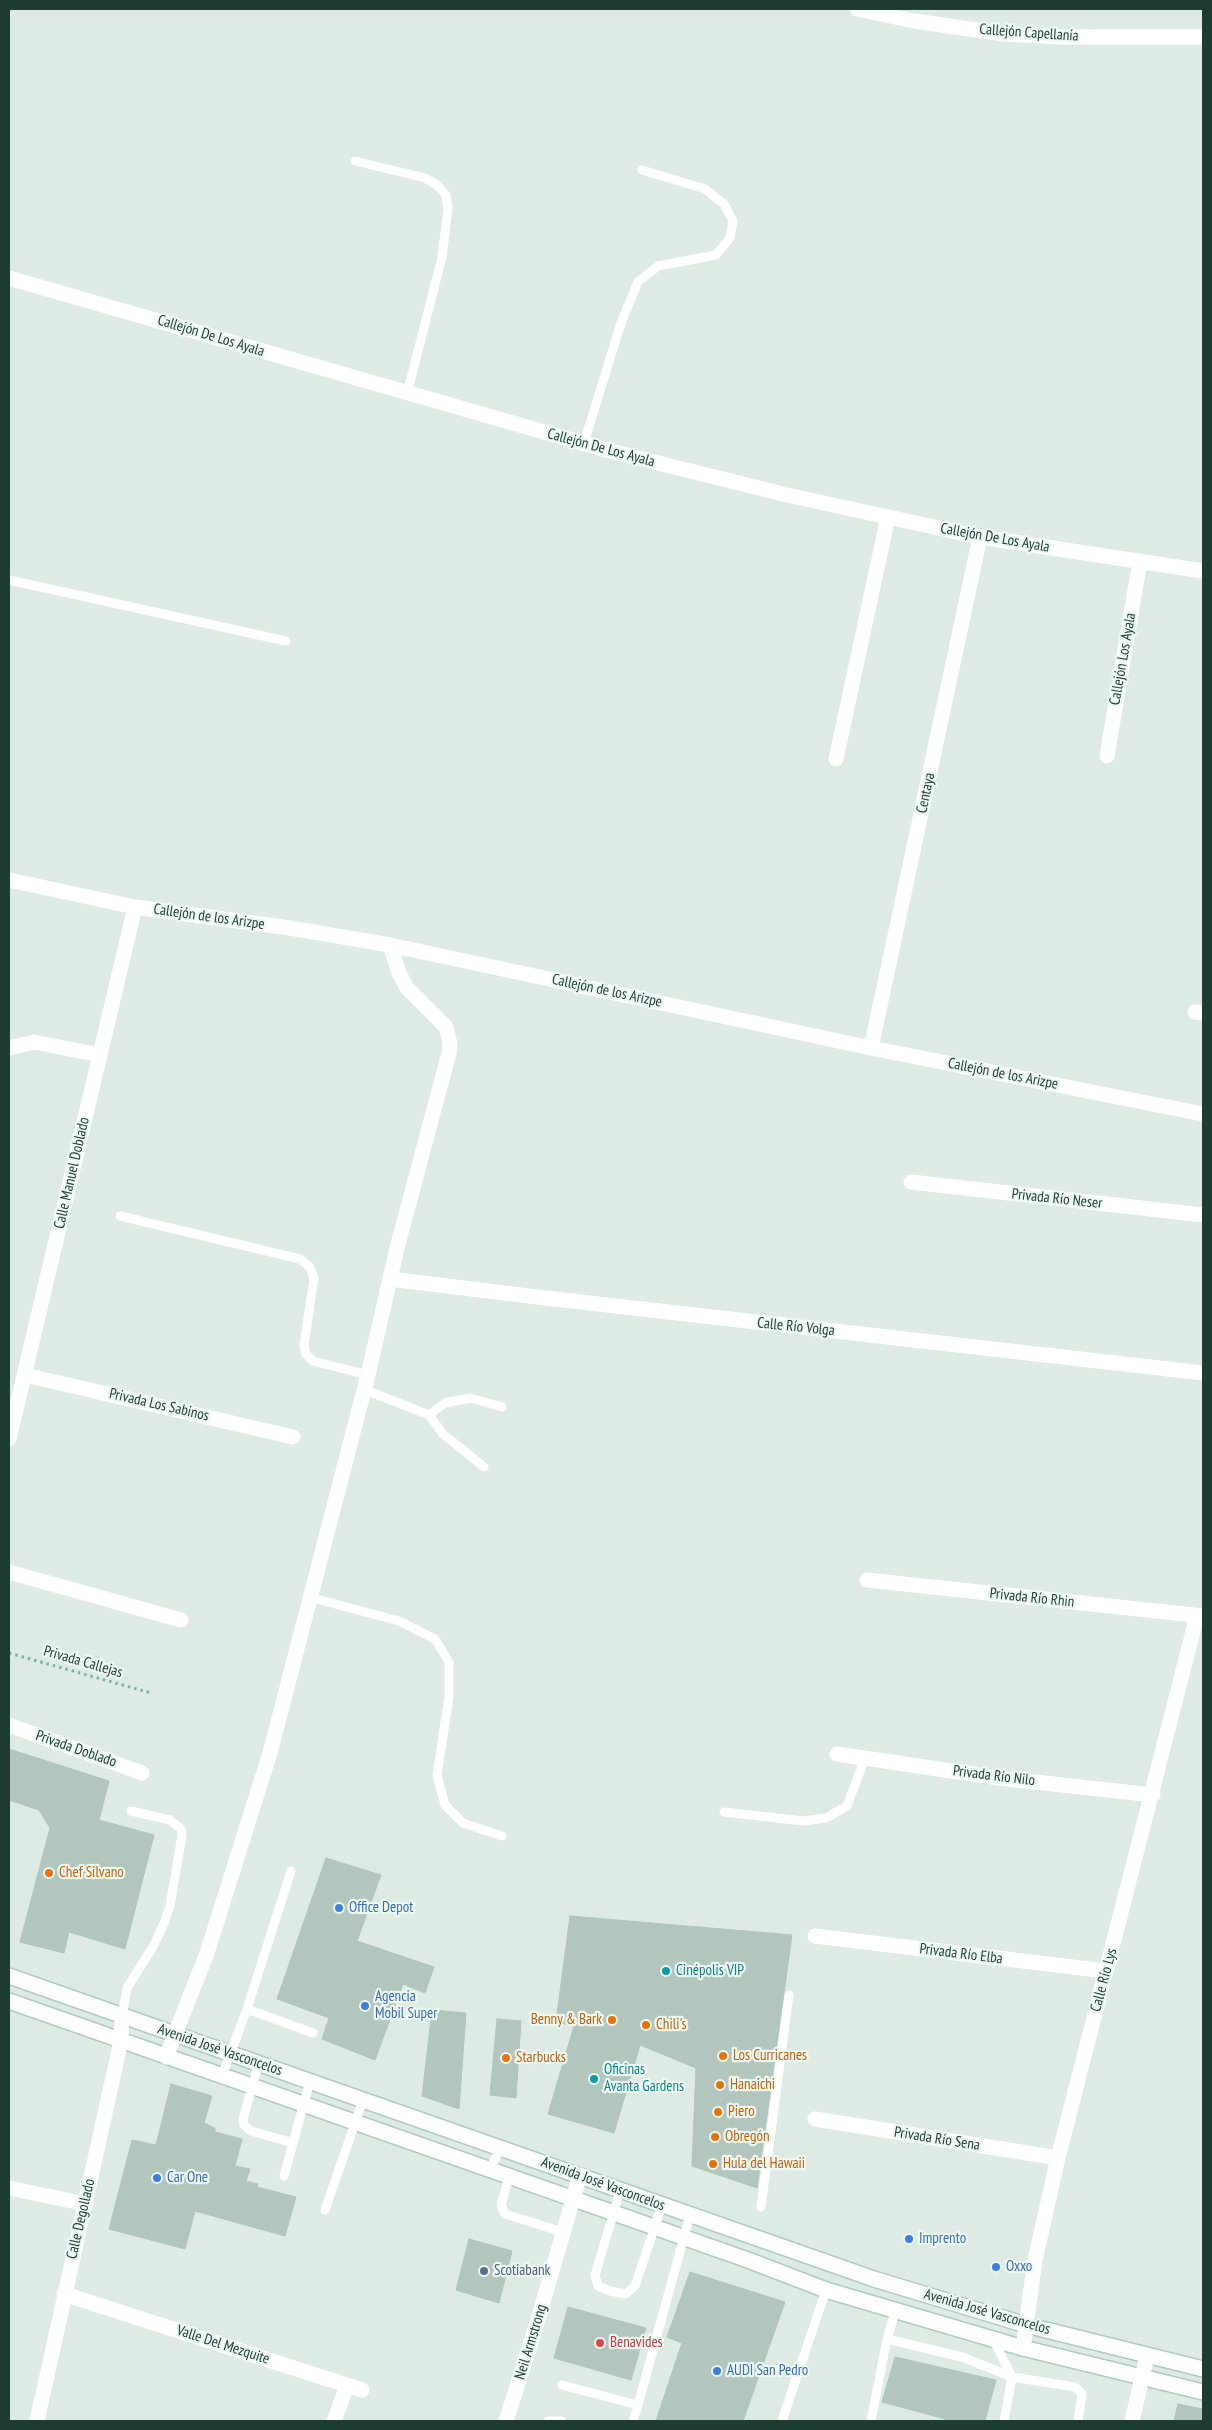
<!DOCTYPE html>
<meta charset="utf-8">
<style>
body{margin:0}
#map{position:relative;width:1212px;height:2430px;overflow:hidden;background:#ddebe4;font-family:"PT Sans Narrow",sans-serif}
canvas{display:block}
.frame{position:absolute;inset:0;border:10px solid #1d3c32;pointer-events:none}
</style>
<div id="map">
<canvas width="1212" height="2430"></canvas>
<div class="frame"></div>
</div>
<script>
const g = document.querySelector('canvas').getContext('2d');
g.lineJoin = 'round';
function fillPath(path, color) {
  g.fillStyle = color;
  g.fill(path, 'evenodd');
}
function toPath(rows) {
  const path = new Path2D();
  for (const r of rows) {
    path.moveTo(r[0], r[1]);
    for (let i = 2; i < r.length; i += 2) path.lineTo(r[i], r[i + 1]);
  }
  return path;
}
function trace(path, color, width, dash) {
  g.strokeStyle = color;
  g.lineWidth = width;
  g.lineCap = dash ? 'butt' : 'round';
  g.setLineDash(dash || []);
  g.stroke(path);
}
function write(font, color, halo, rows, align = 'center') {
  g.font = font + ' "PT Sans Narrow",sans-serif';
  g.lineWidth = 4.5;
  g.setLineDash([]);
  g.textBaseline = 'middle';
  g.strokeStyle = halo;
  g.fillStyle = color;
  for (const [text, x, y, turn = 0] of rows) {
    g.save();
    g.translate(x, y);
    g.rotate((+turn || 0) * Math.PI / 180);
    g.textAlign = isNaN(turn) ? turn : align;
    if (halo) g.strokeText(text, 0, 0);
    g.fillText(text, 0, 0);
    g.restore();
  }
}
const building = toPath([
 [9,1749,109,1781,99,1820,154,1835,125,1949,69,1932,64,1953,20,1942,50,1828,39,1810,9,1800,9,1749],
 [326,1858,381,1875,357,1941,434,1967,425,1993,403,1984,375,2060,322,2039,329,2018,277,1999,326,1858],
 [570,1916,792,1935,757,2188,692,2166,696,2068,640,2045,614,2133,548,2114,574,2026,556,2022,570,1916],
 [432,2010,466,2013,459,2109,422,2096,432,2010],
 [497,2019,521,2021,516,2098,490,2095,497,2019],
 [171,2084,212,2096,204,2123,215,2128,215,2132,242,2139,235,2166,250,2169,246,2181,258,2184,257,2187,296,2197,285,2236,195,2211,185,2249,109,2229,132,2140,156,2145,171,2084],
 [469,2239,512,2251,499,2303,456,2290,469,2239],
 [690,2272,785,2302,743,2421,656,2421,682,2343,667,2337,690,2272],
 [568,2307,646,2328,631,2380,554,2358,568,2307],
 [895,2357,996,2380,985,2421,944,2421,945,2419,882,2402,895,2357],
 [1178,2404,1203,2409,1203,2421,1174,2421,1178,2404]
]);
const path = toPath([
 [9,1653,151,1693]
]);
const lane = toPath([
 [355,161,425,178,437,185,446,195,448,208,442,257,407,394],
 [584,443,621,323,638,282,658,266,716,255,730,238,733,221,724,204,705,189,642,170],
 [9,580,286,641],
 [120,1216,300,1259,310,1267,314,1278,304,1345,306,1354,313,1361,368,1375],
 [363,1389,429,1415,443,1434,484,1467],
 [429,1415,445,1403,470,1398,502,1407],
 [309,1597,399,1621,435,1639,449,1662,449,1697,437,1775,445,1805,463,1823,502,1836],
 [724,1812,803,1821,826,1818,847,1806,865,1758],
 [247,2009,313,2033],
 [122,2016,127,1988,154,1945,164,1923,170,1906,182,1835,181,1829,170,1820,131,1811],
 [259,2063,243,2119,244,2125,251,2131,293,2143,310,2081],
 [222,2076,247,2009,291,1871],
 [490,2169,501,2147],
 [284,2176,293,2143],
 [509,2177,501,2205,505,2214,563,2232],
 [620,2191,595,2275,598,2286,610,2291,626,2294,635,2286,662,2205],
 [761,2207,789,1995],
 [325,2210,363,2100],
 [887,2339,962,2357,1012,2377,1075,2387,1082,2394,1078,2421],
 [993,2339,1012,2377,1004,2421],
 [562,2385,638,2405,690,2215],
 [548,2421,562,2421],
 [633,2421,638,2405],
 [782,2421,826,2290],
 [871,2421,887,2339,896,2309]
]);
const street = toPath([
 [857,9,914,21,1004,34,1061,37,1203,37],
 [9,278,610,451,787,495,980,537,1203,571],
 [1107,756,1140,561],
 [836,759,888,517],
 [9,880,135,907,290,928,390,945,871,1048,1203,1114],
 [1195,1012,1203,1013],
 [9,1048,34,1042,100,1055],
 [871,1048,980,537],
 [911,1182,1203,1215],
 [390,1279,537,1297,1203,1373],
 [25,1375,293,1437],
 [9,1439,135,907],
 [9,1572,181,1620],
 [867,1580,1203,1616],
 [9,1725,142,1773],
 [837,1754,999,1778,1153,1795],
 [815,1936,1106,1971],
 [166,2057,207,1953,270,1753,368,1375,397,1248,449,1053,450,1043,446,1027,407,988,399,973,390,945],
 [815,2119,1058,2158],
 [9,2188,86,2204],
 [64,2294,362,2390],
 [1023,2348,1035,2260,1058,2158,1197,1616],
 [37,2421,121,2041,122,2016],
 [334,2421,347,2386],
 [506,2421,534,2333,580,2175],
 [1132,2421,1147,2356]
]);
const secondary = toPath([
 [9,1976,874,2279,1026,2325,1203,2369],
 [9,2001,748,2260,826,2290,1023,2348,1203,2392]
]);
const markers = [
 [49,1873,5,"#e8710a"],
 [339,1908,5,"#3f7fe0"],
 [666,1971,5,"#0f9aa8"],
 [365,2006,5,"#3f7fe0"],
 [612,2020,5,"#e8710a"],
 [646,2025,5,"#e8710a"],
 [723,2056,5,"#e8710a"],
 [506,2058,5,"#e8710a"],
 [594,2079,5,"#0f9aa8"],
 [720,2085,5,"#e8710a"],
 [718,2112,5,"#e8710a"],
 [715,2137,5,"#e8710a"],
 [713,2164,5,"#e8710a"],
 [157,2178,5,"#3f7fe0"],
 [909,2239,5,"#3f7fe0"],
 [996,2267,5,"#3f7fe0"],
 [484,2271,5,"#5c6f8a"],
 [600,2343,5,"#e0444e"],
 [717,2371,5,"#3f7fe0"]
];
const streetNames = [
 ["Callejón Capellanía",1029,33,4],
 ["Callejón De Los Ayala",211,336,17],
 ["Callejón De Los Ayala",601,448,15],
 ["Callejón De Los Ayala",995,538,10],
 ["Callejón Los Ayala",1123,659,-80],
 ["Centaya",926,793,-78],
 ["Callejón de los Arizpe",209,917,8],
 ["Callejón de los Arizpe",607,991,12],
 ["Callejón de los Arizpe",1003,1074,11],
 ["Calle Manuel Doblado",72,1173,-77],
 ["Privada Río Neser",1057,1199,6],
 ["Calle Río Volga",796,1327,6],
 ["Privada Los Sabinos",159,1405,13],
 ["Privada Río Rhin",1032,1598,6],
 ["Privada Callejas",83,1662,16],
 ["Privada Doblado",76,1749,19],
 ["Privada Río Nilo",994,1776,7],
 ["Privada Río Elba",961,1954,7],
 ["Calle Río Lys",1104,1980,-75],
 ["Avenida José Vasconcelos",220,2050,19],
 ["Privada Río Sena",937,2139,9],
 ["Avenida José Vasconcelos",603,2184,20],
 ["Calle Degollado",81,2219,-77],
 ["Avenida José Vasconcelos",987,2312,16],
 ["Neil Armstrong",531,2342,-73],
 ["Valle Del Mezquite",223,2345,18]
];
const foodNames = [
 ["Chef Silvano",59,1873],
 ["Benny & Bark",602,2020,"right"],
 ["Chili's",656,2025],
 ["Los Curricanes",733,2056],
 ["Starbucks",516,2058],
 ["Hanaichi",730,2085],
 ["Piero",728,2112],
 ["Obregón",725,2137],
 ["Hula del Hawaii",723,2164]
];
const shopNames = [
 ["Office Depot",349,1908],
 ["Agencia",375,1997],
 ["Mobil Super",375,2014],
 ["Car One",167,2178],
 ["Imprento",919,2239],
 ["Oxxo",1006,2267],
 ["AUDI San Pedro",727,2371]
];
const cultureNames = [
 ["Cinépolis VIP",676,1971],
 ["Oficinas",604,2070],
 ["Avanta Gardens",604,2087]
];
const serviceNames = [
 ["Scotiabank",494,2271]
];
const healthNames = [
 ["Benavides",610,2343]
];
fillPath(building, '#b2c6bd');
trace(building, '#afc5bb', 1);
trace(secondary, '#afccc0', 18);
trace(path, '#7ab29e', 3, [2.5, 4]);
trace(lane, '#fff', 9);
trace(street, '#fff', 15);
trace(secondary, '#fff', 15);
for (const [x, y, r, color] of markers) {
  const dot = new Path2D();
  dot.arc(x, y, r, 0, 2 * Math.PI);
  g.fillStyle = color;
  g.fill(dot);
  trace(dot, '#eef8f2', 2);
}
write('15px', '#1d3c32', '#eef8f2', streetNames);
write('15px', '#c56008', '#eef8f2', foodNames, 'left');
write('15px', '#366cbe', '#eef8f2', shopNames, 'left');
write('15px', '#0d838f', '#eef8f2', cultureNames, 'left');
write('15px', '#4e5e75', '#eef8f2', serviceNames, 'left');
write('15px', '#be3a42', '#eef8f2', healthNames, 'left');
</script>
